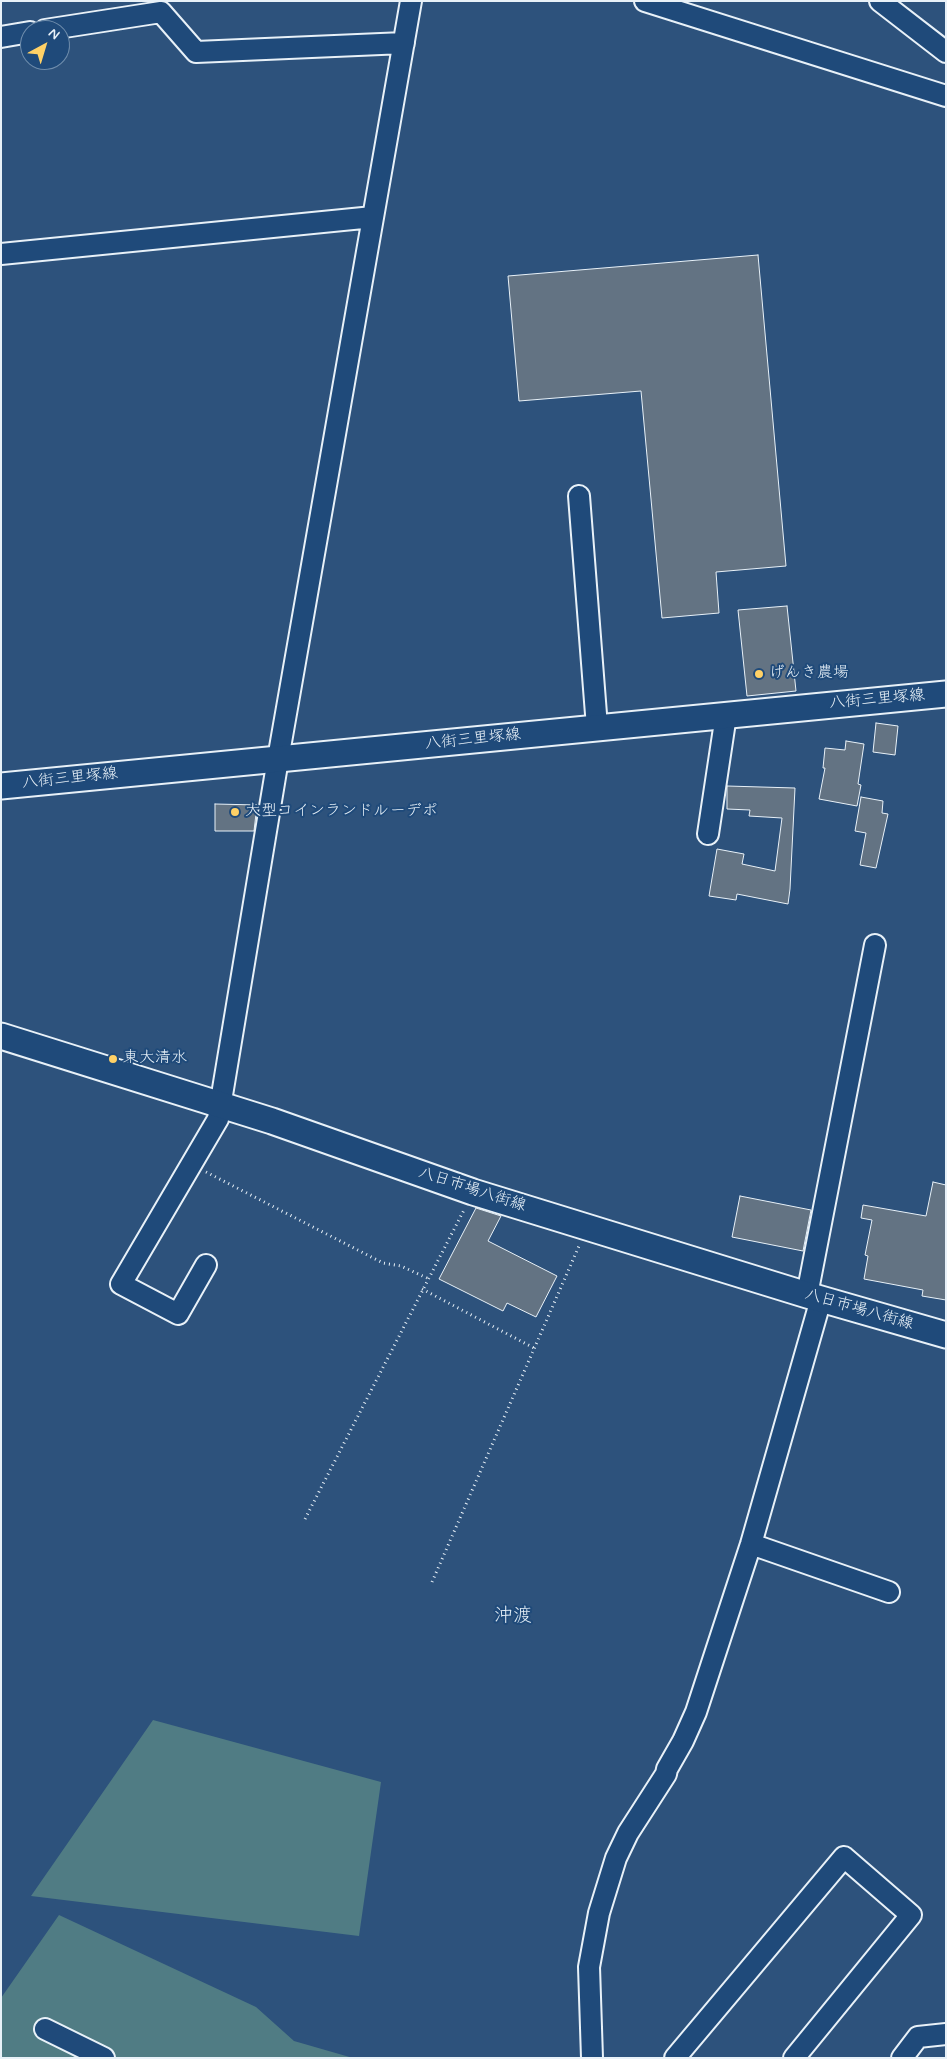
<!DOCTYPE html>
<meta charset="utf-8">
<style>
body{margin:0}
#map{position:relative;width:947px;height:2059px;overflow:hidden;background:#2d527c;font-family:Mynerve,sans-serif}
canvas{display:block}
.frame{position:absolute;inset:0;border:2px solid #e8f1f8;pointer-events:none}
.north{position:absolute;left:20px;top:20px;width:50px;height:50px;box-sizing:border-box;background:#1f4a7a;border:1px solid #6f8dac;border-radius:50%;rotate:39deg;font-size:14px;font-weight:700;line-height:20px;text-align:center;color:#e8f1f8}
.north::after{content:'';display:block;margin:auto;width:18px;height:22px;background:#ffd166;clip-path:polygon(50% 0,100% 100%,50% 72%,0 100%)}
</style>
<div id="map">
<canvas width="947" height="2059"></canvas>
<div class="frame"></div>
<div class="north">N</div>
</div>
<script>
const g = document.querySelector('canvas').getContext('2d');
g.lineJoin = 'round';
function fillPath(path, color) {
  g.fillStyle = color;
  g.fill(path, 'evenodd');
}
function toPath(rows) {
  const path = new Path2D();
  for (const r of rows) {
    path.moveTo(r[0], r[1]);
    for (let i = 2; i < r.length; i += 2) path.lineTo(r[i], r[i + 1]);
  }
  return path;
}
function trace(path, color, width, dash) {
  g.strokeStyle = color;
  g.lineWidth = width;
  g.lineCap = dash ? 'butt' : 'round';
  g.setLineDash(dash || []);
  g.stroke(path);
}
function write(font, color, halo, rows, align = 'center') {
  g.font = font + ' Mynerve,"Klee One",sans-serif';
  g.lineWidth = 4;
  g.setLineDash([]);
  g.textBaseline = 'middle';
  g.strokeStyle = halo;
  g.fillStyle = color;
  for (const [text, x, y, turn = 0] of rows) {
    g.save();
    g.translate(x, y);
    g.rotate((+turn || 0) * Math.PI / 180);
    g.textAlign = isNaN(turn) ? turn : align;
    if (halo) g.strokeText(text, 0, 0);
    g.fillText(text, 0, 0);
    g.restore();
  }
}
const green = toPath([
 [153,1720,381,1782,359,1936,31,1896],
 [59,1915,256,2007,294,2041,353,2058,1,2058,1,1998]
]);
const building = toPath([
 [758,255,786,566,716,572,719,613,662,618,641,391,519,401,508,276,758,255],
 [787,606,796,691,747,696,738,610,787,606],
 [876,723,898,726,895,755,873,752,876,723],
 [846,741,864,744,858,784,861,785,857,806,819,799,825,768,823,768,825,748,845,750,846,741],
 [727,786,795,788,790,889,788,904,737,894,736,900,709,896,717,849,744,854,742,864,775,871,782,818,749,816,750,810,727,809,727,786],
 [861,797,883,801,882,813,888,814,876,868,860,865,866,833,855,831,861,797],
 [215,804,257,805,254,831,215,831,215,804],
 [933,1182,946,1185,946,1300,922,1296,923,1290,864,1279,868,1256,865,1255,872,1220,861,1218,863,1205,926,1216,933,1182],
 [740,1196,811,1210,803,1251,732,1237,740,1196],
 [476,1208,501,1216,488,1241,557,1276,536,1317,507,1303,503,1311,439,1279,476,1208]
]);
const path = toPath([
 [206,1172,383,1263,401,1266,427,1278],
 [422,1289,534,1348],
 [305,1519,465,1208],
 [432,1582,579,1246]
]);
const minor = toPath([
 [645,1,946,96],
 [880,1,946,52],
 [45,30,161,12,196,52,404,43],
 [1,37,30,32],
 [1,254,373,217],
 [579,496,597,727],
 [708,834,726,715],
 [206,1265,178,1314,121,1284,218,1119,278,759,411,1],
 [807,1295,875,945],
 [751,1544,889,1592],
 [45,2029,104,2058],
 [592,2058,589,1967,599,1913,616,1858,628,1833,666,1774,667,1769,683,1741,696,1712,751,1544,821,1299],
 [675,2058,844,1857,911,1915,794,2058],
 [902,2058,918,2037,946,2034]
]);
const major = toPath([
 [1,786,946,694],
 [1,1036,272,1121,473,1192,807,1295,946,1335]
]);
const markers = [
 [759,674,5,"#ffd166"],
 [235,812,5,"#ffd166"],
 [113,1059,5,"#ffd166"]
];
const poiNames = [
 ["げんき農場",769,674],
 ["大型コインランドルーデポ",245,812],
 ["東大清水",123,1059]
];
const streetNames = [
 ["八街三里塚線",877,700,-5],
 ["八街三里塚線",473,740,-6],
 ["八街三里塚線",70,779,-6],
 ["八日市場八街線",472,1190,18],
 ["八日市場八街線",859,1310,16]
];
const quarterNames = [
 ["沖渡",513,1617]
];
fillPath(green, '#507c84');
fillPath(building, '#637383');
trace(building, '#e8f1f8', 1);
trace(minor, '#e8f1f8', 24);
trace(major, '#e8f1f8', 29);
trace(path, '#e8f1f8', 3, [1, 4]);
trace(minor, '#1f4a7a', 20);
trace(major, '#1f4a7a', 25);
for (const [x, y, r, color] of markers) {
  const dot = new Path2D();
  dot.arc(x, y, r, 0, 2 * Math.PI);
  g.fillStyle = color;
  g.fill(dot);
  trace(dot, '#1f4a7a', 2);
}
write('16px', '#e8f1f8', '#1f4a7a', poiNames, 'left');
write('16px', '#e8f1f8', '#1f4a7a', streetNames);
write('19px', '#e8f1f8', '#1f4a7a', quarterNames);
</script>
